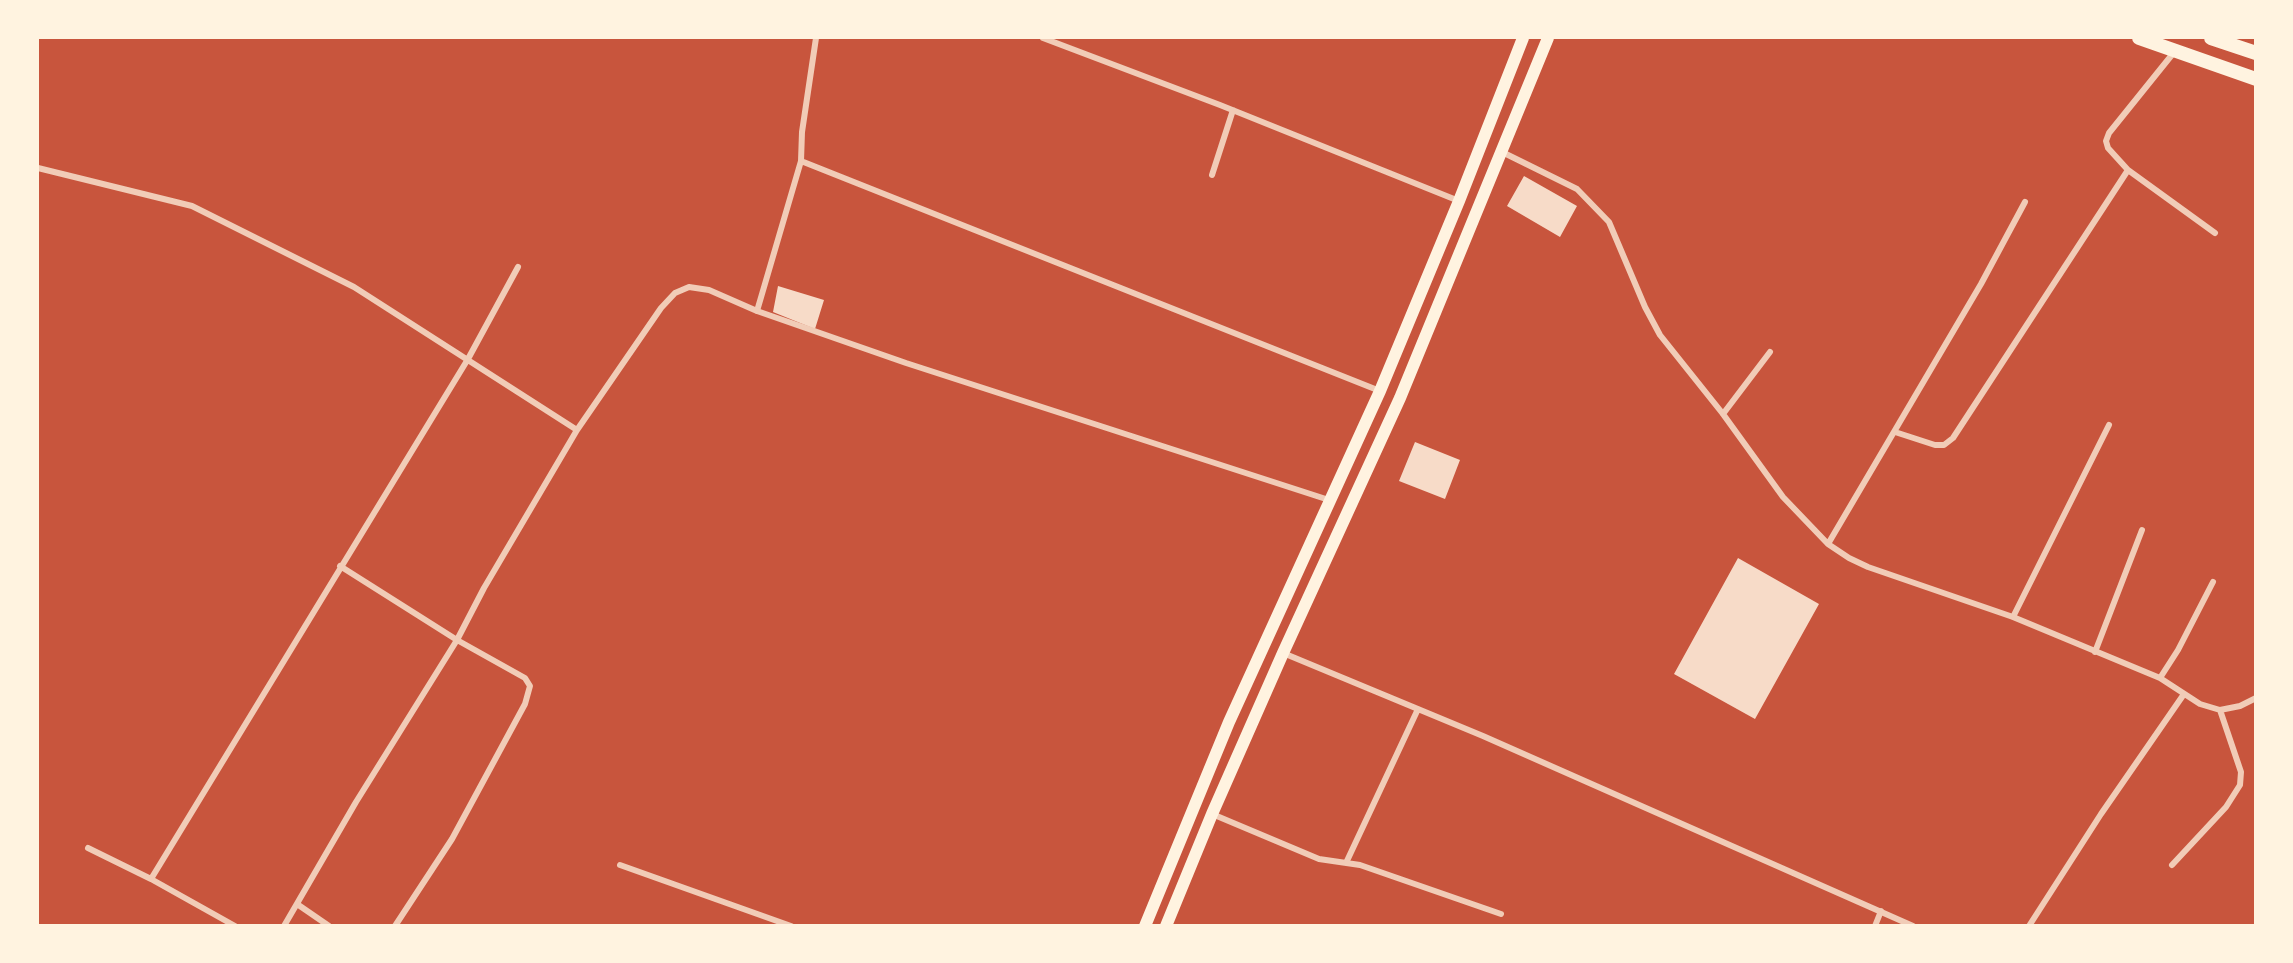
<!DOCTYPE html>
<style>
body{margin:0}
#map{position:relative;width:2293px;height:963px;overflow:hidden;background:#c8553d;font-family:Quicksand,sans-serif}
canvas{display:block}
.frame{position:absolute;inset:0;border:39px solid #fff3e0;pointer-events:none}
</style>
<div id="map">
<canvas width="2293" height="963"></canvas>
<div class="frame"></div>
</div>
<script>
const g = document.querySelector('canvas').getContext('2d');
g.lineJoin = 'round';
function fillPath(path, color) {
  g.fillStyle = color;
  g.fill(path, 'evenodd');
}
function toPath(rows) {
  const path = new Path2D();
  for (const r of rows) {
    path.moveTo(r[0], r[1]);
    for (let i = 2; i < r.length; i += 2) path.lineTo(r[i], r[i + 1]);
  }
  return path;
}
function trace(path, color, width, dash) {
  g.strokeStyle = color;
  g.lineWidth = width;
  g.lineCap = dash ? 'butt' : 'round';
  g.setLineDash(dash || []);
  g.stroke(path);
}
const building = toPath([
 [1524,176,1577,206,1560,237,1507,206],
 [778,286,824,300,815,329,773,312],
 [1415,442,1460,460,1445,499,1399,481],
 [1738,558,1819,604,1755,719,1674,674]
]);
const minor = toPath([
 [1043,38,1220,105,1459,201],
 [2175,51,2109,133,2106,141,2108,148,2128,170,2215,233],
 [1502,152,1577,189,1609,222,1645,307,1660,335,1723,414,1783,497,1828,544,1849,558,1868,567,2013,617,2160,678,2200,704,2220,710,2240,706,2256,698],
 [801,161,1380,391],
 [38,168,192,206,354,287,577,430],
 [1212,175,1233,110],
 [757,311,801,161,802,132,816,38],
 [1723,414,1770,352],
 [1895,432,1935,445,1944,445,1953,438,2128,170],
 [1828,544,1981,284,2025,202],
 [340,566,457,640,525,678,530,686,525,704,452,839,395,926],
 [2013,617,2109,425],
 [2095,652,2142,530],
 [1283,653,1483,736,1913,926],
 [2160,678,2178,650,2213,582],
 [1212,814,1319,859,1360,865,1501,914],
 [88,848,151,879,235,926],
 [1346,863,1418,709],
 [620,865,791,926],
 [2172,865,2226,807,2240,785,2241,772,2220,710],
 [151,879,468,359,518,267],
 [297,904,329,926],
 [284,926,356,802,457,640,484,588,577,430,661,308,675,293,689,287,709,290,757,311,906,363,1329,500],
 [1875,926,1881,911],
 [2029,926,2101,814,2184,694]
]);
const secondary = toPath([
 [1145,926,1229,722,1380,391,1459,201,1523,38],
 [1166,926,1212,814,1283,653,1400,398,1548,38]
]);
const trunk = toPath([
 [2139,38,2256,79],
 [2211,38,2256,53]
]);
fillPath(building, '#f7dbc8');
trace(minor, '#f1ccb7', 6);
trace(secondary, '#fff3e0', 12);
trace(trunk, '#fff3e0', 14);
</script>
